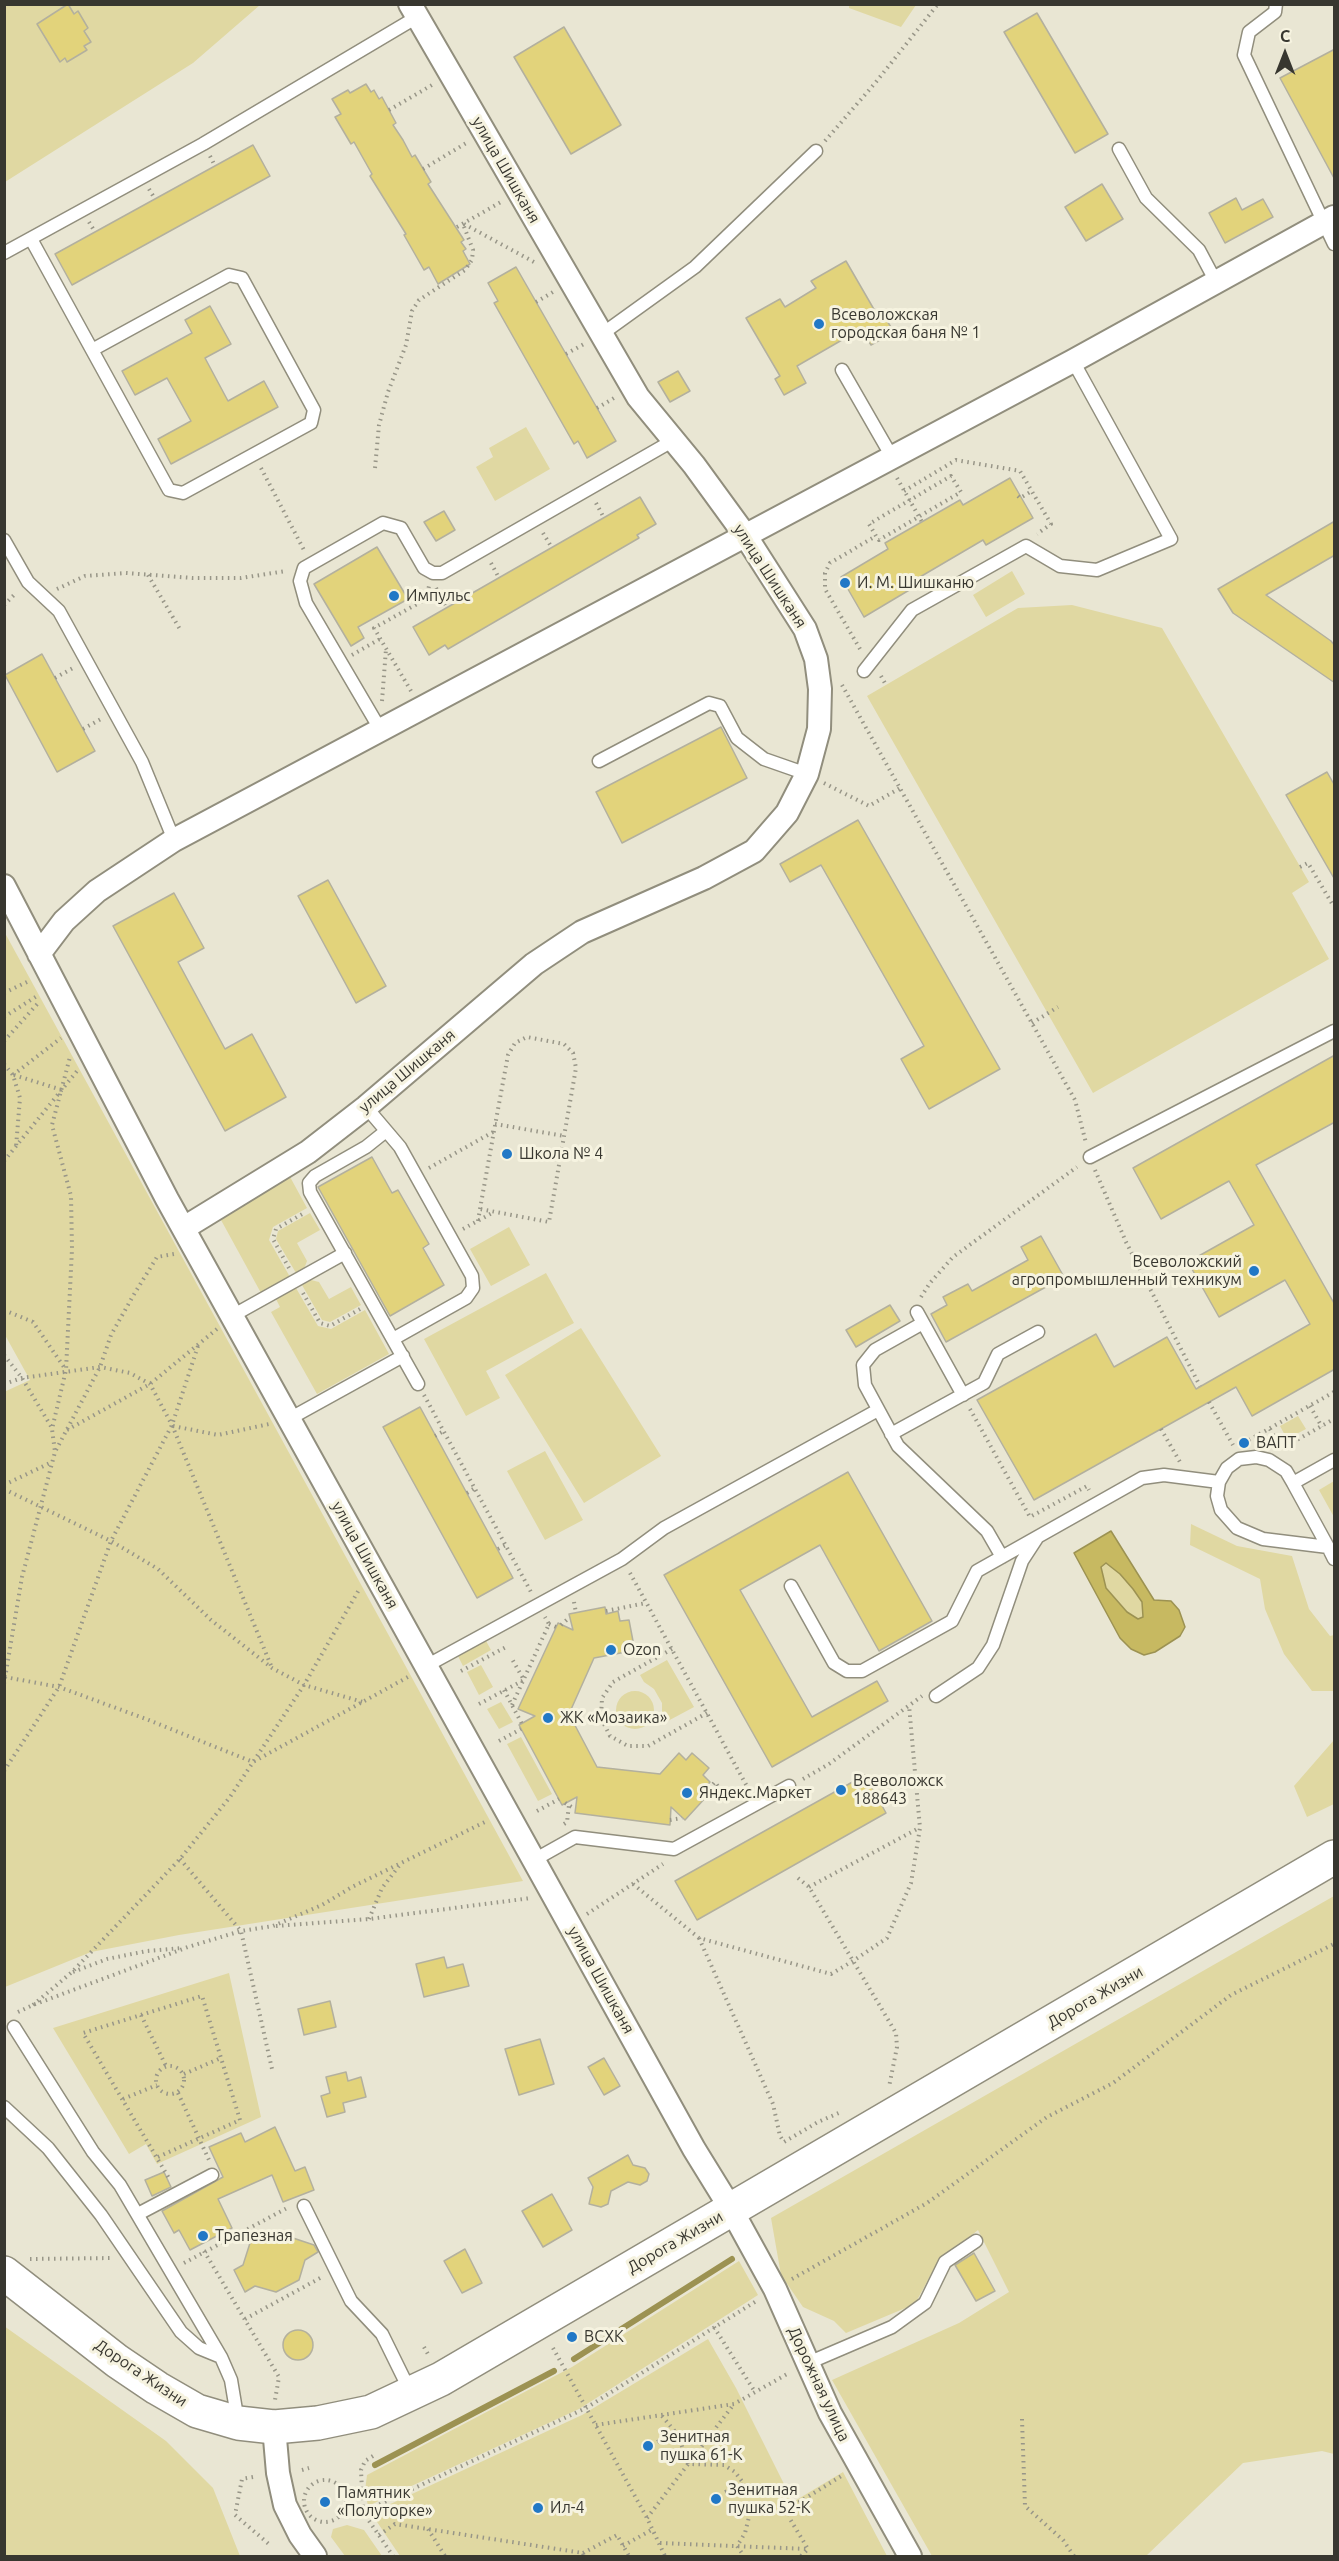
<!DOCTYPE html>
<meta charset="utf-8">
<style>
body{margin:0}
#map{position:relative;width:1339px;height:2561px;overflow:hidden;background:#e9e6d3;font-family:Ubuntu,sans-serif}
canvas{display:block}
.frame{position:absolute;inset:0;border:6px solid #383730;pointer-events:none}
.north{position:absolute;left:1255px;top:24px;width:60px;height:60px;-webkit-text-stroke:4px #f6f3e0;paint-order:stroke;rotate:0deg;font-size:16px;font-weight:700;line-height:24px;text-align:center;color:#383730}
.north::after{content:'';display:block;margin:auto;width:21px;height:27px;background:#383730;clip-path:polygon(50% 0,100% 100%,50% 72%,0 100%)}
</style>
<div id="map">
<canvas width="1339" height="2561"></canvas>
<div class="frame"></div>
<div class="north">С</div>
</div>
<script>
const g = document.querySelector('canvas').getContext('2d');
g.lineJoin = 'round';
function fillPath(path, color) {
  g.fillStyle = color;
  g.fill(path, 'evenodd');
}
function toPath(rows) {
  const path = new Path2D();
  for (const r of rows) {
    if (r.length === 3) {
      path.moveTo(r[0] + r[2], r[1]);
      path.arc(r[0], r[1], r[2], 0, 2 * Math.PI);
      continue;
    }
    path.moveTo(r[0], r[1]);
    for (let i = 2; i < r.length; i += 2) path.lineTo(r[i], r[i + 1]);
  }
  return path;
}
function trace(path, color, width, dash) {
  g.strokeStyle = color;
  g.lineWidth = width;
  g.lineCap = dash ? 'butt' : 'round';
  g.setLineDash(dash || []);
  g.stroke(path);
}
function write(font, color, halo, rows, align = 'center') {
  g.font = font + ' Ubuntu,sans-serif';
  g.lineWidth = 6;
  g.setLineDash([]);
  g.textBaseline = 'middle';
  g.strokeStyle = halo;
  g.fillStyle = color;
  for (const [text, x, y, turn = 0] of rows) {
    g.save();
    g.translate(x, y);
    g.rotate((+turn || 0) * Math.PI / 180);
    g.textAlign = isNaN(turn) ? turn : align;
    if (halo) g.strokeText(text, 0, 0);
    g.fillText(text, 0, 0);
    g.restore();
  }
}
const green = toPath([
 [5,5,260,5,193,63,5,182],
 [849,5,849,4,916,5,901,27,849,8],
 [526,427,550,469,495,501,476,467,493,457,489,448],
 [1012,571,1025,594,986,617,973,595],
 [1072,605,1162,628,1309,882,1292,893,1329,959,1093,1093,867,696,1018,608],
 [4,933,5,933,523,1881,179,1935,91,1952,5,1987,4,1392,30,1380,5,1335],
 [289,1175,307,1208,273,1227,269,1240,290,1277,261,1293,221,1220],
 [310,1213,320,1230,297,1243,307,1261,304,1269,296,1273,276,1239,278,1231],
 [509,1227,530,1265,491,1286,470,1249],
 [546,1273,574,1323,486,1371,500,1398,466,1416,424,1339],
 [311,1280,319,1282,329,1299,351,1287,361,1305,330,1322,322,1320,302,1285],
 [296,1288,318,1326,331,1329,365,1310,389,1354,317,1394,271,1312,280,1307,276,1299],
 [581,1328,661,1456,584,1503,505,1375],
 [1298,1416,1306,1429,1287,1439,1280,1426],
 [545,1451,583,1520,545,1540,507,1471],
 [1334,1481,1334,1517,1319,1490],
 [1191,1524,1237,1546,1292,1556,1309,1609,1330,1636,1334,1635,1334,1691,1312,1691,1284,1654,1265,1609,1260,1579,1190,1545],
 [1106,1563,1120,1574,1133,1589,1142,1602,1143,1617,1138,1619,1127,1612,1106,1588,1101,1567],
 [485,1639,491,1650,463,1666,457,1654],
 [667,1660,694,1707,666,1722,662,1715,662,1703,654,1689,644,1682,640,1675],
 [481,1665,493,1687,479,1695,467,1672],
 [635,1710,19],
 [501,1702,513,1722,499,1729,487,1709],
 [521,1737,552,1794,538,1801,507,1744],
 [1334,1740,1334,1804,1307,1817,1294,1786],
 [1334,1896,1334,2454,1322,2451,1243,2463,1146,2556,932,2556,832,2380,959,2323,1009,2292,978,2230,937,2263,915,2304,846,2333,834,2321,803,2307,781,2275,771,2218],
 [229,1973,261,2117,157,2164,146,2144,129,2154,53,2028],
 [739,2261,758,2295,579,2409,368,2506,365,2491,367,2475,572,2367],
 [4,2326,166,2441,213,2488,240,2556,5,2556],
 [708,2339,736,2388,793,2502,843,2472,887,2556,400,2556,371,2513,582,2415],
 [347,2525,364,2530,382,2556,345,2556,331,2537,333,2529]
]);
const water = toPath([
 [1111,1531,1154,1600,1171,1601,1179,1610,1185,1627,1180,1636,1155,1652,1144,1655,1131,1649,1120,1638,1074,1553,1111,1531],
 [1106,1563,1120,1574,1133,1589,1142,1602,1143,1617,1138,1619,1127,1612,1106,1588,1101,1567,1106,1563]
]);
const stream = toPath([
 [574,2359,732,2259],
 [375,2465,554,2371]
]);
const building = toPath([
 [68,4,74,14,78,11,88,28,84,31,91,42,84,46,87,50,67,62,65,58,60,62,37,24,68,4],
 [1037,13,1108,134,1075,153,1004,32,1037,13],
 [564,27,621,125,571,154,514,57,564,27],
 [1335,49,1335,180,1280,78,1335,49],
 [366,84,371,92,374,90,379,99,382,97,396,123,393,125,403,140,412,157,415,155,431,182,428,184,464,240,461,242,466,249,463,251,470,264,438,284,429,267,424,270,404,235,406,234,370,176,372,174,354,142,351,144,335,117,341,114,332,99,348,90,350,93,366,84],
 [253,145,270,176,72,285,55,254,253,145],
 [1102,184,1123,219,1086,241,1065,207,1102,184],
 [1236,198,1242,210,1263,199,1273,217,1225,243,1209,213,1236,198],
 [846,261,879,318,884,316,894,332,871,345,861,329,797,366,806,383,784,395,775,379,780,376,746,318,780,299,785,307,816,288,811,281,846,261],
 [516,267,616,441,587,458,578,441,574,444,494,303,498,301,488,283,516,267],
 [210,306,231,344,205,358,228,401,264,381,278,407,171,464,158,439,191,421,167,378,135,395,122,371,192,333,185,320,210,306],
 [678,371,690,391,670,402,658,382,678,371],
 [1010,478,1033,518,986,545,983,540,908,584,911,589,864,617,841,577,888,549,885,543,960,500,963,505,1010,478],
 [640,497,656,524,637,535,639,538,448,649,445,645,429,655,413,627,640,497],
 [444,511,455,530,436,541,424,522,444,511],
 [1335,521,1335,555,1266,595,1331,641,1335,646,1335,683,1233,613,1218,589,1335,521],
 [377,547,408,599,358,627,364,638,351,646,314,584,377,547],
 [42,654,95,751,57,772,5,675,42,654],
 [721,727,747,778,622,843,596,792,721,727],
 [1327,772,1335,786,1335,880,1286,795,1327,772],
 [858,820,1000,1069,929,1109,901,1059,924,1046,821,865,790,882,780,864,858,820],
 [328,880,386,986,356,1003,298,896,328,880],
 [174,893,204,948,178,962,225,1049,252,1034,286,1097,225,1131,113,926,174,893],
 [1335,1055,1335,1122,1256,1165,1335,1305,1335,1369,1252,1416,1236,1387,1034,1500,977,1400,1096,1334,1114,1367,1167,1337,1196,1389,1310,1324,1285,1280,1219,1317,1188,1262,1254,1225,1229,1181,1161,1219,1133,1168,1335,1055],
 [372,1157,392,1193,398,1190,429,1244,423,1248,444,1285,390,1316,318,1187,372,1157],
 [1041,1236,1064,1277,946,1342,931,1314,947,1305,943,1297,968,1284,972,1291,1028,1260,1021,1247,1041,1236],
 [890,1305,900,1321,856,1347,846,1330,890,1305],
 [420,1407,513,1578,477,1598,383,1427,420,1407],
 [848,1472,932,1621,879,1651,820,1545,740,1590,812,1717,877,1681,888,1701,772,1767,664,1575,848,1472],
 [605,1607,606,1614,618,1611,620,1621,629,1620,633,1641,624,1642,626,1652,594,1658,569,1714,597,1767,660,1774,679,1753,686,1760,692,1753,709,1768,703,1775,710,1782,702,1791,707,1796,685,1820,671,1807,670,1825,575,1813,577,1797,562,1805,519,1725,535,1716,518,1709,558,1623,573,1630,569,1614,605,1607],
 [865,1775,886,1813,697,1920,675,1881,865,1775],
 [444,1957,447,1968,463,1964,469,1986,424,1997,416,1964,444,1957],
 [330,2001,336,2027,304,2035,298,2009,330,2001],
 [540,2039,554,2084,519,2095,505,2049,540,2039],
 [604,2058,620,2086,604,2095,588,2067,604,2058],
 [346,2072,348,2081,361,2077,366,2097,343,2103,345,2112,327,2117,321,2096,330,2093,326,2077,346,2072],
 [275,2127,295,2171,305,2167,314,2190,283,2202,272,2175,218,2199,232,2228,190,2250,179,2230,174,2233,162,2211,223,2177,209,2147,241,2133,245,2142,275,2127],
 [628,2155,633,2165,645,2168,649,2174,647,2181,640,2185,628,2182,611,2191,608,2204,601,2207,589,2204,593,2187,588,2178,628,2155],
 [164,2172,171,2187,152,2196,145,2180,164,2172],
 [552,2194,572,2230,543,2247,522,2211,552,2194],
 [272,2231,314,2245,318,2252,305,2260,299,2280,276,2292,255,2286,245,2292,234,2270,243,2265,250,2243,272,2231],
 [465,2249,482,2283,462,2293,444,2261,465,2249],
 [974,2253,995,2291,976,2301,955,2265,974,2253],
 [298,2345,15]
]);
const path = toPath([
 [389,110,432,85],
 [825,141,876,82,938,4],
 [210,156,215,166],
 [423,169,468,142],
 [149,189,155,199],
 [89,222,95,232],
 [464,224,534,262],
 [457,227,501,202],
 [536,302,553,292],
 [566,354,584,344],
 [597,408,614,398],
 [261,468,305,552],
 [375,468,379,425,388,392,406,345,412,311,419,300,465,270,472,260,473,250,463,224],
 [897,478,922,522],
 [904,491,956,460,1020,471,1051,524,1037,534],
 [1018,496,1020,498,1032,491],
 [596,503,604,518],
 [543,533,552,548],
 [491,563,499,578],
 [148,575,181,631],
 [436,588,447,608],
 [57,589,85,576,126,573,193,578,241,578,286,571],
 [4,605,16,593],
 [860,649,825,589,825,573,830,563,876,536,869,524,951,476,961,492,879,540,876,536],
 [352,655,380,639],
 [881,676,886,685],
 [55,678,73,668],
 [842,685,1075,1100,1086,1143],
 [411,691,374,628,426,599,429,586],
 [382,701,386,649],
 [83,729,101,719],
 [824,783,869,806,900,788],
 [1300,867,1308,863,1334,907],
 [4,993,31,980],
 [4,1017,37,996],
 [1032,1023,1058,1007],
 [4,1041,40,1001],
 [4,1064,13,1075,20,1098,16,1147],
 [13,1075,61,1038],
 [14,1075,62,1090],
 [495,1124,564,1136],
 [4,1161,77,1071],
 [429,1168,493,1132],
 [1095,1170,1126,1242,1200,1386],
 [478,1221,480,1209,494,1131,508,1055,515,1043,527,1037,564,1044,573,1053,576,1068,549,1222,480,1209],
 [463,1229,494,1212],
 [289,1268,273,1239,276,1229,304,1213],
 [303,1293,320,1323,330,1326,360,1309],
 [921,1297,930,1283,953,1257,1077,1167],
 [4,1310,33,1322,66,1370],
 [4,1355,22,1378,52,1428],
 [4,1384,22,1378,100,1367,130,1373,150,1384,172,1425,272,1668],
 [424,1395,531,1592],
 [1209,1402,1233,1445],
 [1310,1406,1322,1427],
 [970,1409,1030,1517,1087,1486,1089,1490],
 [173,1426,218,1435,269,1424],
 [1161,1429,1180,1462],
 [1270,1429,1281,1449,1334,1419],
 [67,1430,150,1384,217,1329],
 [435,1436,444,1431],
 [1249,1440,1334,1392],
 [56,1450,100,1367,111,1335,133,1296,157,1257,174,1254],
 [4,1485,52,1462],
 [4,1489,111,1541,158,1569,211,1620,272,1668,304,1685,363,1702],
 [467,1493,475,1488],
 [498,1549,506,1545],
 [630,1573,749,1790],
 [574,1602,576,1613],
 [606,1611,646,1603],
 [549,1624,556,1627],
 [561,1625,570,1617],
 [672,1649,613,1682,602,1698,601,1718,610,1736,628,1746,648,1746,707,1713],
 [461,1671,506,1647],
 [5,1677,59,1687,146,1719,253,1762,408,1677],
 [4,1684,22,1577,55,1452,52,1429,66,1370,72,1249,71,1196,52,1125,70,1057],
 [504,1690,522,1724],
 [479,1704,524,1680,512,1659],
 [512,1705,549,1624,545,1617],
 [499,1741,521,1729],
 [4,1771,59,1687,111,1541,172,1425,198,1346],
 [803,1779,829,1764,922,1696],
 [705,1793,715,1782,729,1803],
 [565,1803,575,1809],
 [537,1811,559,1799],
 [670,1820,682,1818],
 [564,1824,567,1822,569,1805],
 [180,1859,241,1931,272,2069],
 [798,1878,809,1887,896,2033,897,2047,889,2087],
 [633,1884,699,1938,831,1974,853,1961,887,1938,911,1883,920,1828,909,1705],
 [809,1887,919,1828],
 [587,1914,663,1864],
 [369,1919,382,1888,399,1866],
 [276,1926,369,1919,531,1898],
 [699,1938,773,2104,780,2136,784,2142,818,2122,841,2112],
 [73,1972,107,1959,147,1951,182,1948],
 [33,2005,72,1972,180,1859,230,1797,304,1685,360,1588],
 [18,2012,33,2005,188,1947,241,1931,273,1926,322,1905,352,1887,487,1821],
 [141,2015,166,2066],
 [170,2080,14],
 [184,2074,221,2058],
 [178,2093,209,2160],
 [123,2099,157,2085],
 [158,2157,240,2120,202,1996,83,2033,170,2180],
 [204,2251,279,2377,275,2400],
 [30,2259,113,2258],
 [184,2263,289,2207],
 [792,2279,927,2203,1047,2117,1113,2083,1231,1995,1334,1944],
 [245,2319,322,2277],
 [714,2327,755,2392],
 [424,2347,429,2356],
 [553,2348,647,2518,665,2556],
 [662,2416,678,2435,688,2464,724,2465,735,2472,744,2484,750,2497,750,2513,745,2533,737,2546,744,2556],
 [1022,2419,1025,2506,1063,2540,1074,2556],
 [596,2425,734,2404,789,2373],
 [652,2445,675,2432],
 [373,2456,365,2461,361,2470,363,2512,393,2556],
 [302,2470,309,2468],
 [253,2477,242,2479,235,2515,270,2545],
 [325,2501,21],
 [725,2492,744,2484],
 [346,2508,354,2512,363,2512,586,2408,758,2300],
 [647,2518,734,2404],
 [428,2529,445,2556],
 [379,2535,395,2524,583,2553,584,2556],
 [660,2543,808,2549],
 [623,2546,653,2529],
 [583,2553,617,2535,629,2556],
 [801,2556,808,2549,790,2519,789,2511,793,2506,843,2475]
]);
const lane = toPath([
 [1276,4,1275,12,1249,32,1244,55,1334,244],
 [1119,149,1146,198,1199,250,1216,282],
 [31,239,169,490,183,493,311,423,314,410,242,278,229,275,92,350],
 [4,253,203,144,417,17],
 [602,334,695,267,816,151],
 [842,370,892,457],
 [4,540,28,582,59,611,142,762,174,840],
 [864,671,912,610,1026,546,1060,566,1097,570,1171,539,1073,361],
 [380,729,306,603,300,581,304,568,383,523,401,528,424,568,433,573,442,573,674,440],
 [599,761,709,703,720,706,737,738,764,759,807,774],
 [366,1107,400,1147,472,1276,473,1288,466,1298,393,1339],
 [386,1131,366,1147,315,1176,309,1183,310,1192,418,1384],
 [1090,1157,1334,1031],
 [917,1312,963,1395],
 [232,1316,345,1253],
 [923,1323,875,1350,863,1365,865,1385,898,1446,987,1531,1002,1557],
 [289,1419,403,1356],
 [891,1434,984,1383,998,1354,1038,1332],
 [1293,1483,1334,1460],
 [1328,1547,1263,1539,1237,1528,1221,1510,1217,1496,1219,1482,1227,1468,1239,1459,1256,1457,1269,1460,1286,1471,1293,1483,1328,1547,1334,1559],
 [791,1586,834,1663,847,1671,862,1671,952,1621,977,1571,1142,1478,1164,1475,1219,1482],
 [426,1666,622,1559,664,1528,878,1410],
 [936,1696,978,1668,993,1645,1022,1561,1037,1538],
 [534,1860,575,1837,674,1849,789,1786],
 [14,2027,93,2152,120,2185,221,2357,231,2380,238,2422],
 [4,2107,48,2148,101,2215,181,2332,199,2348,221,2357],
 [304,2206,351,2301,382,2334,411,2393],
 [138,2214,212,2175],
 [808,2363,892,2327,925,2303,945,2262,976,2241]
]);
const street = toPath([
 [4,886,167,1199,694,2149,731,2209,775,2289,830,2413,910,2556],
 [39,954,64,921,97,891,174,840,1073,361,1334,217],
 [184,1228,308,1152,366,1107,534,964,582,932,704,878,754,851,787,813,807,774,819,729,820,689,816,659,805,629,745,535,694,465,638,397,410,4],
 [274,2427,278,2473,285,2505,300,2535,315,2556]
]);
const secondary = toPath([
 [4,2273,117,2361,157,2388,197,2411,238,2423,274,2427,318,2423,371,2412,441,2379,1334,1857]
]);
const markers = [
 [819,324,6,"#2178c6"],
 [845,583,6,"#2178c6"],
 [394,596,6,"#2178c6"],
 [507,1154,6,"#2178c6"],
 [1254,1271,6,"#2178c6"],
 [1244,1443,6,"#2178c6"],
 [611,1650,6,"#2178c6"],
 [548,1718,6,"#2178c6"],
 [841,1790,6,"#2178c6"],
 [687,1793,6,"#2178c6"],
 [203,2236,6,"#2178c6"],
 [572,2337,6,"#2178c6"],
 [648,2446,6,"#2178c6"],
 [716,2499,6,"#2178c6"],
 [325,2502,6,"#2178c6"],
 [538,2508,6,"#2178c6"]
];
const streetNames = [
 ["улица Шишканя",506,170,60],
 ["улица Шишканя",770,576,57],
 ["улица Шишканя",407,1071,-40],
 ["улица Шишканя",365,1555,61],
 ["улица Шишканя",601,1980,61],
 ["Дорога Жизни",1095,1997,-30],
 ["Дорога Жизни",675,2242,-30],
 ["Дорога Жизни",141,2373,34],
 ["Дорожная улица",819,2384,65]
];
const poiNames = [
 ["Всеволожская",831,315],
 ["городская баня № 1",831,333],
 ["И. М. Шишканю",857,583],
 ["Импульс",406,596],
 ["Школа № 4",519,1154],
 ["Всеволожский",1242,1262,"right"],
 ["агропромышленный техникум",1242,1280,"right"],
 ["ВАПТ",1256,1443],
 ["Ozon",623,1650],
 ["ЖК «Мозаика»",560,1718],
 ["Всеволожск",853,1781],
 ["188643",853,1799],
 ["Яндекс.Маркет",699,1793],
 ["Трапезная",215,2236],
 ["ВСХК",584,2337],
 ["Зенитная",660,2437],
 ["пушка 61-К",660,2455],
 ["Зенитная",728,2490],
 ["пушка 52-К",728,2508],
 ["Памятник",337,2493],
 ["«Полуторке»",337,2511],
 ["Ил-4",550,2508]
];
fillPath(green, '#e0d8a2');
fillPath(water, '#c7b961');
trace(water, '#9c9252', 1.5);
trace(stream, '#9c9252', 6);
fillPath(building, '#e2d37b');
trace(building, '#b3b09e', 1.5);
trace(lane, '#918e7d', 15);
trace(street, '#918e7d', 26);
trace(secondary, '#918e7d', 36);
trace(path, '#989688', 4, [1.5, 4.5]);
trace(lane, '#fff', 12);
trace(street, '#fff', 22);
trace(secondary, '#fff', 33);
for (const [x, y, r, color] of markers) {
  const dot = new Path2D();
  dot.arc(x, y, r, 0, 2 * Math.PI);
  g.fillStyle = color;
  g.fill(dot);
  trace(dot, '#f6f3e0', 2);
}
write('16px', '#383730', '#f6f3e0', streetNames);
write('16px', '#383730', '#f6f3e0', poiNames, 'left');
</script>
